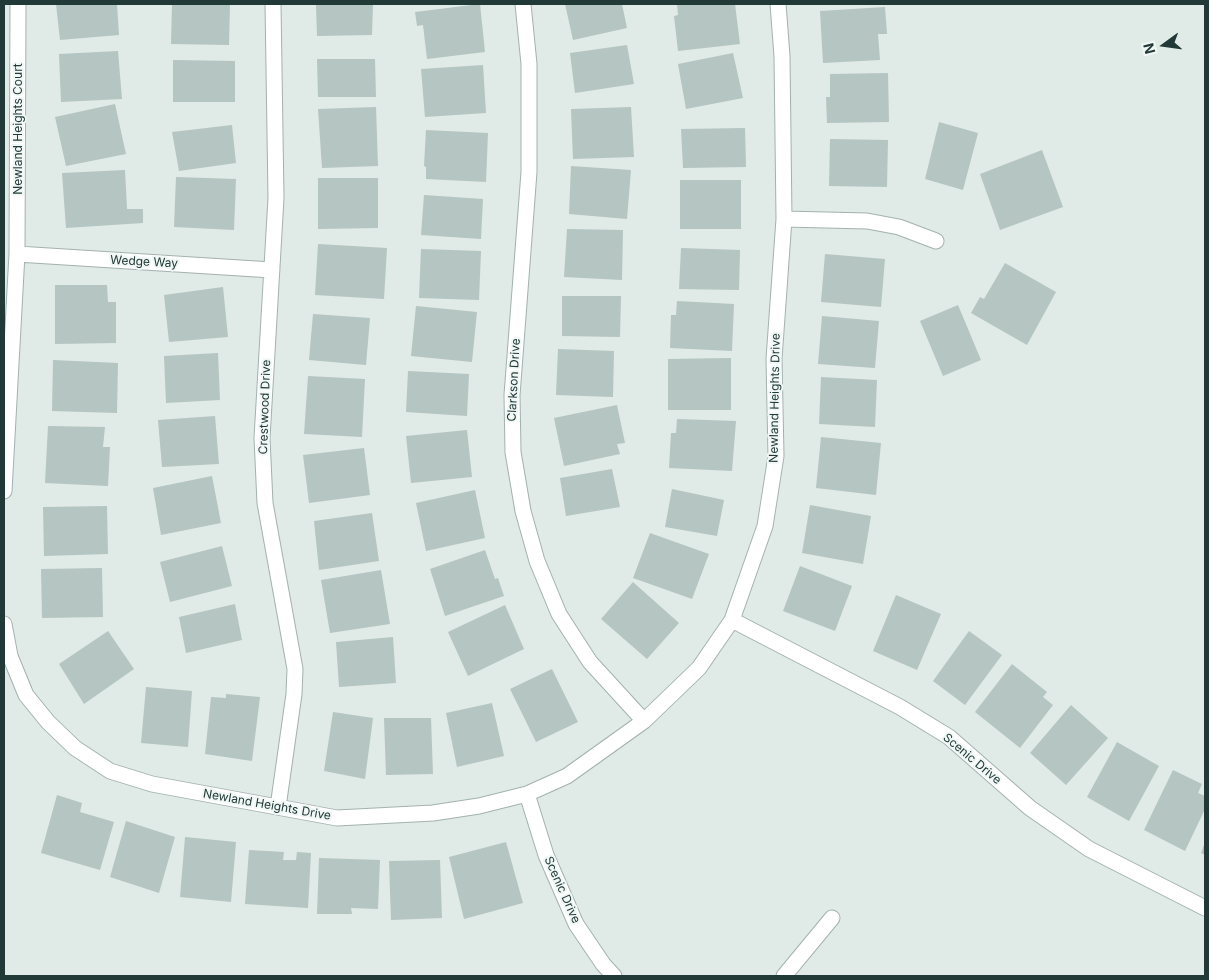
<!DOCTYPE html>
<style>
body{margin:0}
#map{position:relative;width:1209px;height:980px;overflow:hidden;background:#e0eae7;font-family:Inter,sans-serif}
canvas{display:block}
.frame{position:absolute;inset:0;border:5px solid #213a37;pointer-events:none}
.north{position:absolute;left:1139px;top:20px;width:50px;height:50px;-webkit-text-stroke:4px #f0f7f5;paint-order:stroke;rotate:256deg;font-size:14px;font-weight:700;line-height:20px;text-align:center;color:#213a37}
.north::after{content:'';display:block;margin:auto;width:18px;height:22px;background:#213a37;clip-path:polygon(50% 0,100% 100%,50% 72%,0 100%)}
</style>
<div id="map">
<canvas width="1209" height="980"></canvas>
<div class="frame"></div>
<div class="north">N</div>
</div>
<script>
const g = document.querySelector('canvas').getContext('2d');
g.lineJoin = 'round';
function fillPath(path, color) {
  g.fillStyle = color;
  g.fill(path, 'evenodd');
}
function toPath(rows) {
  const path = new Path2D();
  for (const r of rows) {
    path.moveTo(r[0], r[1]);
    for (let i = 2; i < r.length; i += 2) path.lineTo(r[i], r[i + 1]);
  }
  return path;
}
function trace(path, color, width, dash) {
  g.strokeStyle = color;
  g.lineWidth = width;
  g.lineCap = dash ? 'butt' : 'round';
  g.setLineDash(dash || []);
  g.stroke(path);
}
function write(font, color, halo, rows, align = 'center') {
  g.font = font + ' Inter,sans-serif';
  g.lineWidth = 4;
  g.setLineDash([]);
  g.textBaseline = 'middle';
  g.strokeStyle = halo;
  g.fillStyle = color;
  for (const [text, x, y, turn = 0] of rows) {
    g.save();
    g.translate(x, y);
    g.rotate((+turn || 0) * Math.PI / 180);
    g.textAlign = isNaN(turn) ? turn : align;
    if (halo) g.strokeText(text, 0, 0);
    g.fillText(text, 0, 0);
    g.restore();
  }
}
const building = toPath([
 [56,4,117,4,119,35,60,40],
 [172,4,230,4,229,45,171,44],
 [316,4,373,4,372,35,317,36],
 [480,4,485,52,427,59,423,25,417,26,415,12],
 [565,4,622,4,627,28,573,40],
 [677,4,735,4,740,44,678,51,674,16,678,15],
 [885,7,887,34,878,34,880,60,823,63,820,11],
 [627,45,634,84,575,93,570,53],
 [118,51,122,99,61,102,59,54],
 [733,53,743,98,686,109,678,64],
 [317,59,375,59,376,97,318,97],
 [173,60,235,61,235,102,173,102],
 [483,65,486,113,425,117,421,69],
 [888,73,889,122,827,123,826,97,830,97,830,74],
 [115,104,126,154,66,166,55,117],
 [376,107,378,166,322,168,318,109],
 [631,107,634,157,573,159,571,109],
 [939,122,978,133,963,190,925,179],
 [232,125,236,163,179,171,172,132],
 [745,128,746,167,683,168,681,129],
 [426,130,488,133,486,182,426,179,426,167,424,166],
 [830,139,888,140,887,187,829,186],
 [1042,150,1063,207,1000,230,980,174],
 [571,166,631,170,627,219,569,214],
 [125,170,127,209,143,209,143,223,66,228,62,173],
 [176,177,236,179,234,230,174,227],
 [318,178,378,178,378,228,318,229],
 [680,180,741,180,741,229,680,229],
 [424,195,483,199,481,239,421,235],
 [567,229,623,230,622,280,564,277],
 [318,244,387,248,384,299,315,295],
 [681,248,740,250,739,290,679,289],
 [421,249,481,251,479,300,419,298],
 [825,254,885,259,881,307,821,302],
 [1005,263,1056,292,1027,345,971,313,980,297,984,299],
 [55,285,107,285,108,302,116,302,116,343,55,344],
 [223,287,228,337,169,342,164,295],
 [562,296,621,296,620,337,562,336],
 [677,301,734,304,732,351,670,348,671,315,676,315],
 [958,305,981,360,943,376,920,321],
 [416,306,477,312,472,362,411,356],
 [313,314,370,318,366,365,309,360],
 [822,316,879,321,875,368,818,364],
 [558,349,614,351,613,397,556,395],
 [218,353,220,400,166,403,164,356],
 [731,358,731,410,668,410,668,359],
 [53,360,118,363,117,413,52,411],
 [408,371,469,374,467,416,406,412],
 [308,376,365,379,362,437,304,434],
 [821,377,877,380,875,427,819,424],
 [617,405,625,443,617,444,620,454,564,466,554,418],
 [215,416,219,464,162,467,158,420],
 [677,419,736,421,732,471,669,468,671,433,676,433],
 [48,426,105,427,103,447,110,447,108,486,45,483],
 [467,430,472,477,411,483,406,436],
 [821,437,881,443,876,495,816,488],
 [364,448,370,495,309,503,303,455],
 [612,469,620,507,566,516,560,478],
 [212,476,221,523,161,535,153,488],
 [672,489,724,500,717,536,665,527],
 [475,490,485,538,426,551,416,503],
 [810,505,871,516,863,564,802,553],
 [107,506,108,554,44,556,43,507],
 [372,513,379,561,319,570,314,521],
 [650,533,709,554,692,599,633,578],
 [222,546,232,586,170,602,160,562],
 [485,550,495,579,498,578,504,596,445,616,430,569],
 [800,566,852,586,835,631,783,611],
 [102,568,103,617,42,618,41,569],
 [381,570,390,624,330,633,321,580],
 [633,582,679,623,647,659,601,619],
 [896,595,941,614,917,670,873,651],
 [235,604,242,640,186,653,179,617],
 [505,605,524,649,468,676,448,632],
 [108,631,134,669,84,704,59,664],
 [969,631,1002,655,965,705,933,681],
 [393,637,396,683,339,687,336,642],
 [1012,664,1047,692,1043,697,1053,705,1020,748,975,712],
 [552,669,578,722,536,742,510,689],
 [146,687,192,691,188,747,141,743],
 [226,694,260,697,252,761,205,754,211,697,226,698],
 [492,703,504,756,457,767,446,713],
 [1071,705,1108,738,1066,785,1030,753],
 [333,712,373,718,365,779,324,771],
 [384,718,431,718,433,774,386,775],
 [1117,742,1159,766,1129,821,1087,797],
 [1173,770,1202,784,1198,793,1205,796,1205,809,1185,851,1144,830],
 [57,795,82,803,80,812,114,822,100,870,41,853],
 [126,821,175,837,159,893,110,877],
 [185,837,236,842,231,902,180,897],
 [506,842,523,903,464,919,449,857],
 [1205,842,1205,855,1201,853],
 [249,850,284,852,283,860,296,860,297,852,311,853,308,908,245,904],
 [319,858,380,860,378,909,351,908,352,914,317,914],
 [440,860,442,918,391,920,389,861]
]);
const street = toPath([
 [273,4,276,198,262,438,265,503,295,669,294,694,278,807],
 [523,4,529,64,529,172,512,395,513,452,523,511,537,561,559,614,590,662,644,721],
 [784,219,867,221,899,227,936,241],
 [17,254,272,270],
 [4,491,17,254,18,4],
 [732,620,900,707,949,737,1030,808,1089,849,1205,908],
 [4,624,10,656,26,695,48,722,75,748,110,771,152,784,337,818,433,813,479,806,527,794,567,776,644,721,699,668,732,620,765,526,776,456,774,359,784,219,782,56,778,4],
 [527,794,546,855,576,924,603,964,614,976],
 [784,976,832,918]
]);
const streetNames = [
 ["Newland Heights Court",18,129,-90],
 ["Wedge Way",144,262,3],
 ["Clarkson Drive",514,380,-87],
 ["Newland Heights Drive",775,398,-89],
 ["Crestwood Drive",265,407,-88],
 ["Scenic Drive",972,759,40],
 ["Newland Heights Drive",267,805,10],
 ["Scenic Drive",562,890,66]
];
fillPath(building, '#b5c5c1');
trace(street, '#a3b2af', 17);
trace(street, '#fff', 15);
write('12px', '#213a37', '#f0f7f5', streetNames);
</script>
